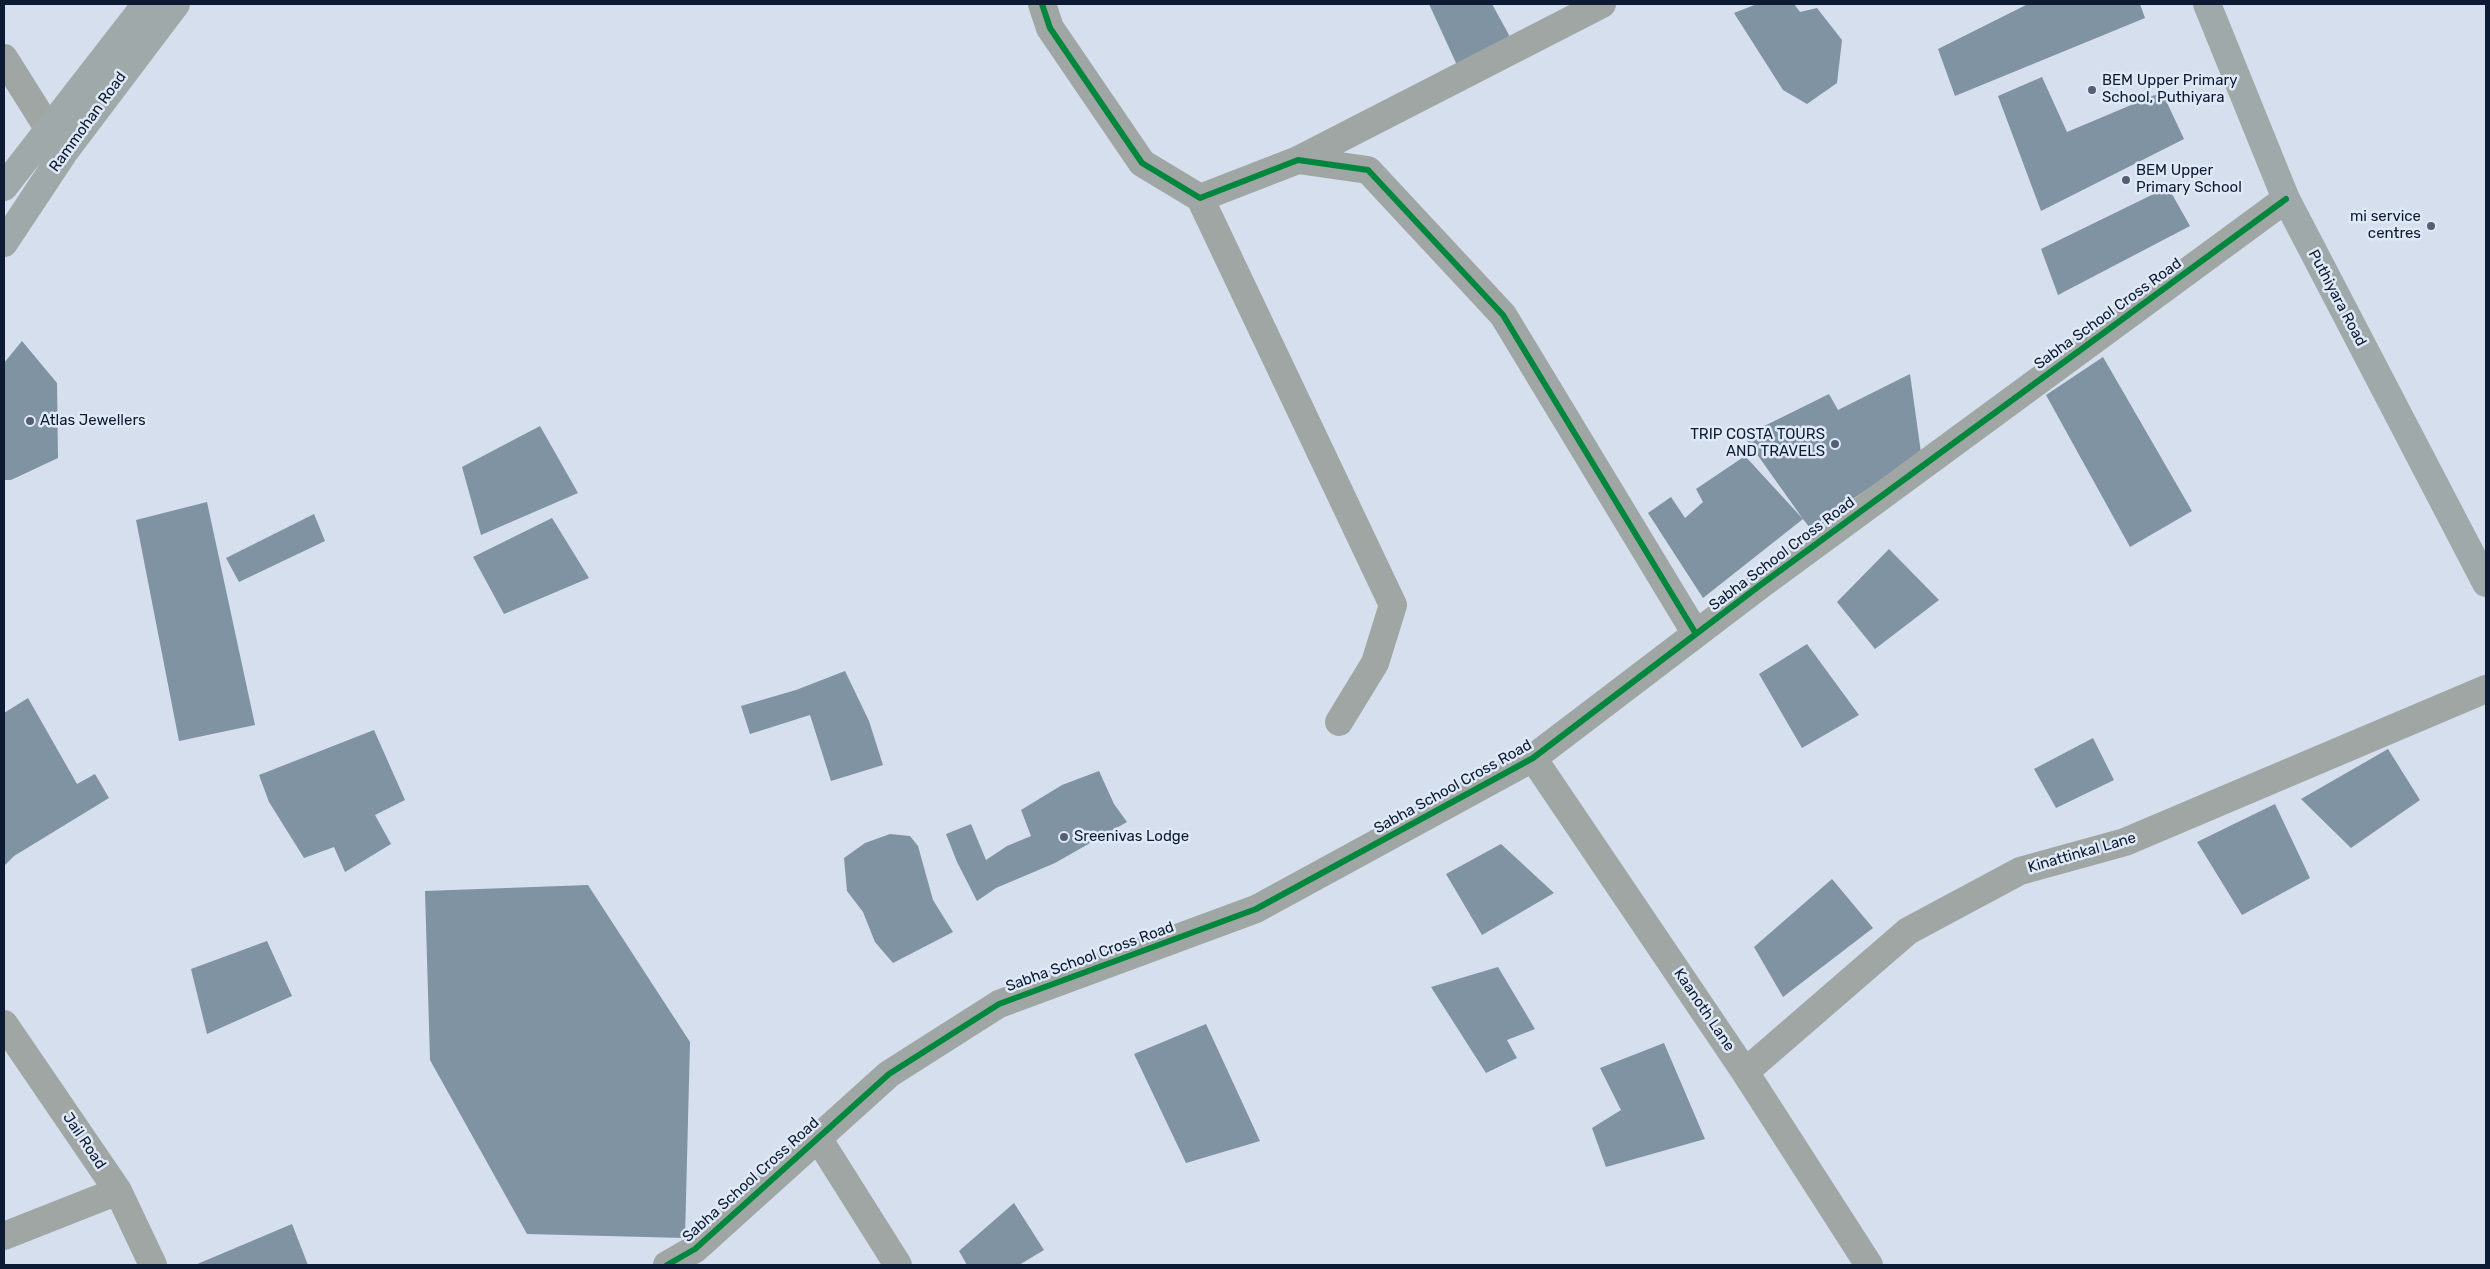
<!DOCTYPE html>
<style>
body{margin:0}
#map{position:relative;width:2490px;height:1269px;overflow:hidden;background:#d6dfed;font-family:Rubik,sans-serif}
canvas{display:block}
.frame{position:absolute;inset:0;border:5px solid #0c1a33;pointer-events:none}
</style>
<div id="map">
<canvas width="2490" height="1269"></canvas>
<div class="frame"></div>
</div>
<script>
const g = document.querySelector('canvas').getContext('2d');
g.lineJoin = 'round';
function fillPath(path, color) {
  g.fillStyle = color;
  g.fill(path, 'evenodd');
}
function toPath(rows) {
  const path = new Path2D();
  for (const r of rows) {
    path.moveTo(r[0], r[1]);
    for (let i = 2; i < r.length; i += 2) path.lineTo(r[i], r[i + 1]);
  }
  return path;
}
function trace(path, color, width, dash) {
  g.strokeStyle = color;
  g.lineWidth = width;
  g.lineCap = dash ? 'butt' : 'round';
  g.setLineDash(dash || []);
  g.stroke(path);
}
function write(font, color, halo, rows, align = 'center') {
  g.font = font + ' Rubik,sans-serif';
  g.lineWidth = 5;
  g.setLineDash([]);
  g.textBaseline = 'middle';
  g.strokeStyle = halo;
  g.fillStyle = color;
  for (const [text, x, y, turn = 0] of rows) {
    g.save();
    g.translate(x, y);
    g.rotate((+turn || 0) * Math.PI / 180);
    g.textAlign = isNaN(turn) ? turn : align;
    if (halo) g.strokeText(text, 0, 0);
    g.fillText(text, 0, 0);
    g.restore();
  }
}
const building = toPath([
 [1429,4,1492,4,1509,35,1498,71,1462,76],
 [1757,4,1794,4,1800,12,1817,8,1842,40,1837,83,1807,104,1783,90,1734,13],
 [2028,4,2140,4,2145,18,1955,96,1938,49],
 [2042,77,2067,132,2162,92,2184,139,2041,211,1998,96],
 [2168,187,2190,226,2058,295,2041,249],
 [22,341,57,383,58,458,11,480,4,480,4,363],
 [2103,357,2192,511,2130,547,2046,395],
 [1910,374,1921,453,1810,528,1803,519,1703,598,1648,513,1671,497,1685,518,1703,502,1696,489,1745,456,1803,519,1744,436,1829,394,1838,410],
 [540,426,578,493,481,535,462,467],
 [207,502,255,725,179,741,136,520],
 [314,514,325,541,239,582,226,558],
 [552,518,589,578,504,614,473,557],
 [1889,549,1939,600,1875,649,1837,602],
 [1807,644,1859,715,1802,748,1759,674],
 [845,671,869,721,883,765,831,781,810,715,750,734,741,706,796,690],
 [28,698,77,784,95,774,109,798,14,856,4,866,4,713],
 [374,730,405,800,375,815,391,844,345,872,334,847,304,858,269,802,259,775],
 [2093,738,2114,780,2056,808,2034,769],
 [2388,749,2420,800,2351,848,2301,799],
 [1099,771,1114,804,1127,822,1055,863,996,888,977,901,957,862,946,834,971,824,986,860,1007,846,1031,836,1021,810,1062,785],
 [2275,804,2310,878,2242,915,2197,842],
 [890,834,910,836,918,846,933,900,953,932,893,963,875,942,863,912,847,891,844,858,865,843],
 [1501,844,1554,893,1482,935,1446,874],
 [1832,879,1873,928,1783,997,1754,947],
 [588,885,690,1042,685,1238,527,1234,430,1060,425,891],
 [267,941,292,996,207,1034,191,969],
 [1498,967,1535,1029,1507,1040,1517,1058,1486,1073,1431,987],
 [1206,1024,1260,1141,1186,1163,1134,1054],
 [1664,1043,1705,1139,1606,1167,1592,1128,1621,1110,1600,1068],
 [1014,1203,1044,1250,1019,1265,967,1265,959,1251],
 [292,1224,308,1265,195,1265]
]);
const minor = toPath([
 [1042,4,1050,28,1142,163,1200,198,1298,160,1368,170,1503,315,1696,634],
 [4,58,48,128],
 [1298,160,1602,4],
 [1200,198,1393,605,1375,663,1339,722],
 [1533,758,1745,1072,1869,1265],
 [4,1024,118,1191,153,1265],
 [1745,1072,1908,931,2020,871,2125,842,2486,689],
 [818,1138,898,1265],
 [4,1236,118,1191],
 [667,1265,695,1249,889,1074,999,1004,1256,909,1533,758,1759,586,2286,199]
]);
const major = toPath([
 [2207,4,2286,199,2486,583],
 [4,187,146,4],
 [4,243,65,151,176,4]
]);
const cycleway = toPath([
 [1042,4,1050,28,1142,163,1200,198,1298,160,1368,170,1503,315,1696,634],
 [667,1265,695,1249,889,1074,999,1004,1256,909,1533,758,1759,586,2286,199]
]);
const markers = [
 [2092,90,5,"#535f74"],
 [2126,180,5,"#535f74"],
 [2431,226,5,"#535f74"],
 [30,421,5,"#535f74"],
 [1835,444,5,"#535f74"],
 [1064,837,5,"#535f74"]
];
const poiNames = [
 ["BEM Upper Primary",2102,81],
 ["School, Puthiyara",2102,98],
 ["BEM Upper",2136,171],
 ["Primary School",2136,188],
 ["mi service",2421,217,"right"],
 ["centres",2421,234,"right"],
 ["Atlas Jewellers",40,421],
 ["TRIP COSTA TOURS",1825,435,"right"],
 ["AND TRAVELS",1825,452,"right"],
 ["Sreenivas Lodge",1074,837]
];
const streetNames = [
 ["Rammohan Road",88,122,-54],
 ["Puthiyara Road",2337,298,62],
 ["Sabha School Cross Road",2108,314,-36],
 ["Sabha School Cross Road",1782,554,-37],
 ["Sabha School Cross Road",1453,787,-29],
 ["Kinattinkal Lane",2082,853,-16],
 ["Sabha School Cross Road",1090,957,-20],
 ["Kaanoth Lane",1704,1010,56],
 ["Jail Road",84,1141,56],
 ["Sabha School Cross Road",751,1180,-42]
];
fillPath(building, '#7f93a2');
trace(minor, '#9fa6a4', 28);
trace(major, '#a0a9aa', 28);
trace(cycleway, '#00873e', 6);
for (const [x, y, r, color] of markers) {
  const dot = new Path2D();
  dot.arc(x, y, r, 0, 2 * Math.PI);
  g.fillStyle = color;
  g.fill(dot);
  trace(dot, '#e0e9f6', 2);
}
write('15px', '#0c1a33', '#e0e9f6', poiNames, 'left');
write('15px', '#0c1a33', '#e0e9f6', streetNames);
</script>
